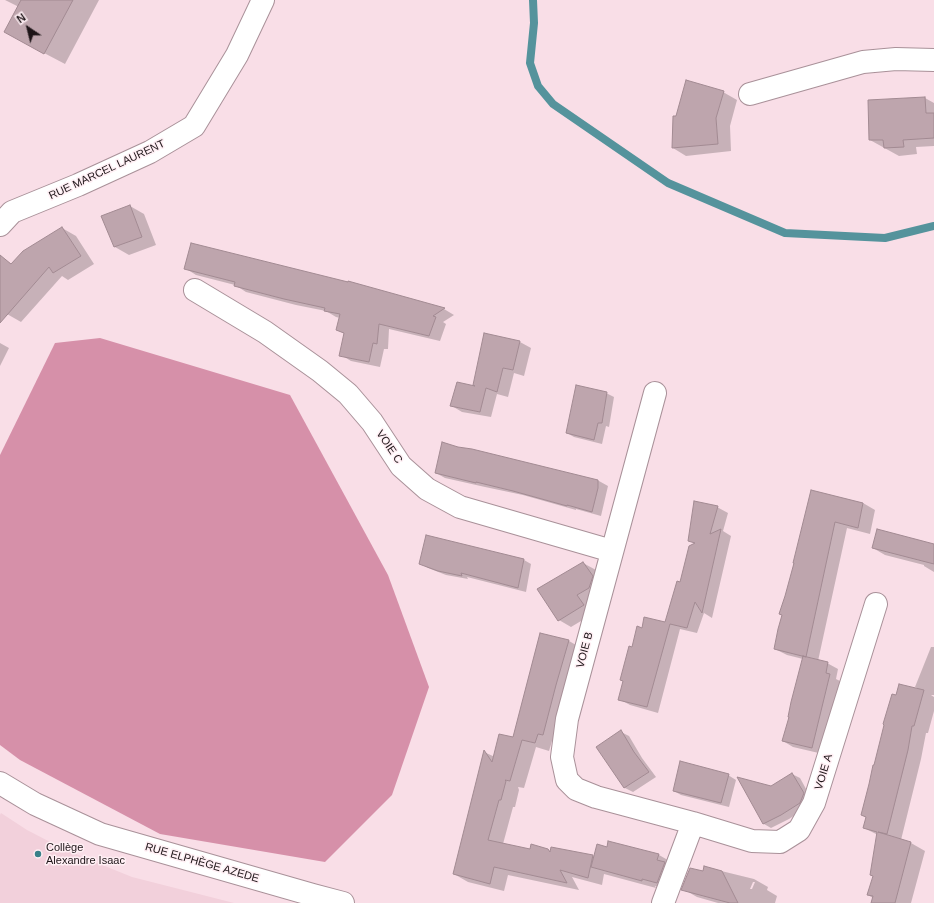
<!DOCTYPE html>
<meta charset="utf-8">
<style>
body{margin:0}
#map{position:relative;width:934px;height:903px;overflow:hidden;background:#f9dee7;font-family:Helvetica,sans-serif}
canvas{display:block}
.north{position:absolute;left:8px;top:8px;width:40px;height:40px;-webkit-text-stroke:3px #ffeff4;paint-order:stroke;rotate:325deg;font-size:11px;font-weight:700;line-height:16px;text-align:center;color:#1e1518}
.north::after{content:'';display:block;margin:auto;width:14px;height:18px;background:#1e1518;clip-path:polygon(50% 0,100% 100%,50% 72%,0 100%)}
</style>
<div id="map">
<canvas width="934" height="903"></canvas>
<div class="north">N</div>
</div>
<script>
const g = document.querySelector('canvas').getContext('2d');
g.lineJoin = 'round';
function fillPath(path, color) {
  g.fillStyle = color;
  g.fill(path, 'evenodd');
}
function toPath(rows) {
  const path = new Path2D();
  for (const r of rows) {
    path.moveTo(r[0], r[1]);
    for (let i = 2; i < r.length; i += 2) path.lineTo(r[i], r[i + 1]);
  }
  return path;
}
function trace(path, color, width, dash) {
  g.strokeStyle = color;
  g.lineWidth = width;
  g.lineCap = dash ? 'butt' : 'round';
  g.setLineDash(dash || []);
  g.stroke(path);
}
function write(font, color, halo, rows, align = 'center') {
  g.font = font + ' Helvetica,sans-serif';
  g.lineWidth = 3;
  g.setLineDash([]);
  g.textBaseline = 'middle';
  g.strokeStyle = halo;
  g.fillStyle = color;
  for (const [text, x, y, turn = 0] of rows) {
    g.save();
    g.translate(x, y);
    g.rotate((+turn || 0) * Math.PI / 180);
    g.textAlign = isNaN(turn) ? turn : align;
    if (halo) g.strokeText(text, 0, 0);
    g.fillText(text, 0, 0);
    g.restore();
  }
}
const built = toPath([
 [1,813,27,830,58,846,95,862,132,877,234,903,0,903,0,815]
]);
const forest = toPath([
 [100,338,290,395,388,575,429,687,392,795,325,862,160,834,20,760,0,745,0,455,55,343]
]);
const shadow = toPath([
 [5,0,99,0,65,64,25,43,19,7],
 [723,92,737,100,730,126,731,151,686,156,673,148],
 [925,98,934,103,934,146,916,147,917,154,899,156,870,140],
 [130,206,144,214,156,245,129,255,115,247,102,216],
 [62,228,76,236,94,264,68,280,62,276,21,322,7,314,0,308,0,268,12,265],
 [185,268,349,282,444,309,454,315,443,322,446,324,440,341,389,329,388,349,384,349,380,367,351,361,341,355,345,334,337,330,340,318,336,317,326,311,296,305,246,292,235,285,196,275],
 [520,342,531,348,524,376,514,373,508,397,497,394,491,417,462,412,452,406,478,387],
 [0,343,9,348,0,366],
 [606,393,614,397,609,427,606,426,602,444,574,437,567,433],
 [436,473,584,478,599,481,608,486,601,516,576,509,576,510,523,495,485,487,445,478],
 [812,491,863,503,875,510,870,534,847,528,818,661,827,663,838,669,836,679,840,681,823,754,793,747,783,741,790,717,803,659,787,655,775,649,786,596],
 [717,507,728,513,723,531,731,536,712,618,704,613,697,633,680,629,658,713,630,705,619,699,633,648,643,629,666,623,696,544,689,540],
 [427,536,524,560,531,564,526,592,467,577,468,579,446,575,428,568,420,563],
 [934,544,934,572,924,566,924,565,885,555,873,548],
 [583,563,596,570,605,584,596,612,571,627,559,620],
 [540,634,569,641,583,649,557,743,552,741,549,751,536,747,524,788,518,787,519,790,515,807,513,807,503,844,531,851,548,850,551,852,593,856,595,857,608,848,659,855,673,863,671,890,655,886,656,888,604,874,602,885,572,877,579,890,508,875,504,891,468,882,454,874,484,752,495,757,513,738],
 [931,647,934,647,934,695,931,695,934,697,934,711,928,733,926,733,921,759,901,840,911,843,925,851,911,903,871,903,873,898,868,895,874,876,878,835,864,828,867,818,862,815,875,766,897,696,919,689,915,687],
 [621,732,629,736,642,758,656,777,633,792,625,788,598,747],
 [792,774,800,778,811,798,807,807,789,819,771,828,764,824,771,787],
 [728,775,736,780,729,807,681,795,674,791],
 [705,867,754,879,768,887,767,890,777,896,775,903,718,903,697,897,683,889,704,873],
 [753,882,755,882,752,889,750,889]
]);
const stream = toPath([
 [533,0,534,23,530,63,538,86,553,104,668,183,785,233,885,238,934,226]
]);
const building = toPath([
 [21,0,73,0,44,54,4,32,21,0],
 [686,80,724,91,716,118,718,144,672,148,673,116,676,116,686,80],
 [925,97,926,113,934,113,934,138,903,140,904,147,884,148,883,140,869,140,868,100,925,97],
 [130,205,142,237,114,247,101,216,130,205],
 [62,227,81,256,53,273,49,267,0,323,0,255,11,264,23,251,62,227],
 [191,243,348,282,348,281,445,308,433,316,436,317,429,336,379,324,377,344,373,343,369,362,339,356,344,333,336,330,340,314,324,311,325,308,284,299,234,286,235,282,184,269,191,243],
 [484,333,520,341,513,370,503,368,497,392,486,388,480,412,450,406,457,382,475,386,473,385,484,333],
 [576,385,607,392,602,423,598,423,594,440,566,433,576,385],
 [442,442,458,447,472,449,598,480,598,488,592,512,567,505,567,506,513,491,476,482,476,483,435,473,442,442],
 [811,490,863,503,858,528,835,522,806,657,774,649,778,629,782,615,779,614,785,596,794,563,793,563,811,490],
 [694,501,718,506,710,534,721,529,702,613,695,602,687,628,670,624,647,707,618,700,623,681,620,680,629,646,632,647,637,626,642,628,644,617,665,622,677,581,680,582,689,546,695,543,688,541,694,501],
 [877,529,934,544,934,564,872,548,877,529],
 [426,535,524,559,518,588,461,573,462,576,438,571,419,564,426,535],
 [583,562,593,576,589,588,577,595,584,605,558,621,537,589,583,562],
 [540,633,569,640,556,685,543,735,538,734,535,743,522,740,510,781,505,780,506,781,501,800,499,800,488,840,530,849,531,844,548,849,550,852,551,847,593,855,588,878,560,870,567,883,494,867,490,884,453,874,484,750,492,762,499,734,513,737,540,633],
 [803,656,828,662,826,673,830,674,812,748,782,741,789,717,788,717,791,702,803,656],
 [899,684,924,690,914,726,912,726,908,750,887,834,878,832,911,842,895,903,871,903,873,896,867,895,873,876,870,875,877,832,863,828,866,817,861,815,869,784,873,765,874,765,884,725,883,724,892,694,896,695,899,684],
 [621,730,634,752,649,772,624,788,596,747,621,730],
 [680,761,729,774,721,803,673,791,680,761],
 [792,773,804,793,800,803,781,815,763,824,737,777,771,786,792,773],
 [608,841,659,854,657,860,665,862,657,883,642,879,642,881,591,867,597,844,607,847,608,841],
 [704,866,722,871,738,903,730,903,681,890,690,868,703,871,704,866]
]);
const minor = toPath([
 [750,94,863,62,896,59,934,60],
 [0,225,12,212,78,185,150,152,194,126,237,55,263,0],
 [195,290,265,332,320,371,348,394,372,422,401,466,427,489,460,507,612,551],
 [655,393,567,719,562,757,567,780,576,789,596,797,693,823,752,841,780,842,799,830,814,803,876,604],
 [0,783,35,804,100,834,313,895,343,903],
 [663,903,693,823]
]);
const markers = [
 [38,854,4,"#398089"]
];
const streetNames = [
 ["RUE MARCEL LAURENT",107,170,-25],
 ["VOIE C",389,447,56],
 ["VOIE B",585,650,-75],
 ["VOIE A",824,772,-73],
 ["RUE ELPHÈGE AZEDE",202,863,16]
];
const poiNames = [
 ["Collège",46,848],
 ["Alexandre Isaac",46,861]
];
fillPath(built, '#f2d0db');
fillPath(forest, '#d690a9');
fillPath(shadow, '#0003');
trace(stream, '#55939c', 8);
fillPath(building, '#bea5ad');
trace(building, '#a28a92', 1);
trace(minor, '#a99199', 24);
trace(minor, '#fff', 22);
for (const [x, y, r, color] of markers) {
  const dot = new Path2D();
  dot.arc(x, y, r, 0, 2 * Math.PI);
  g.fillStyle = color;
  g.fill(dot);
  trace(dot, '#ffeff4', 1.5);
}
write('11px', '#1e1518', '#ffeff4', streetNames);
write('11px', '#1e1518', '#ffeff4', poiNames, 'left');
</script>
